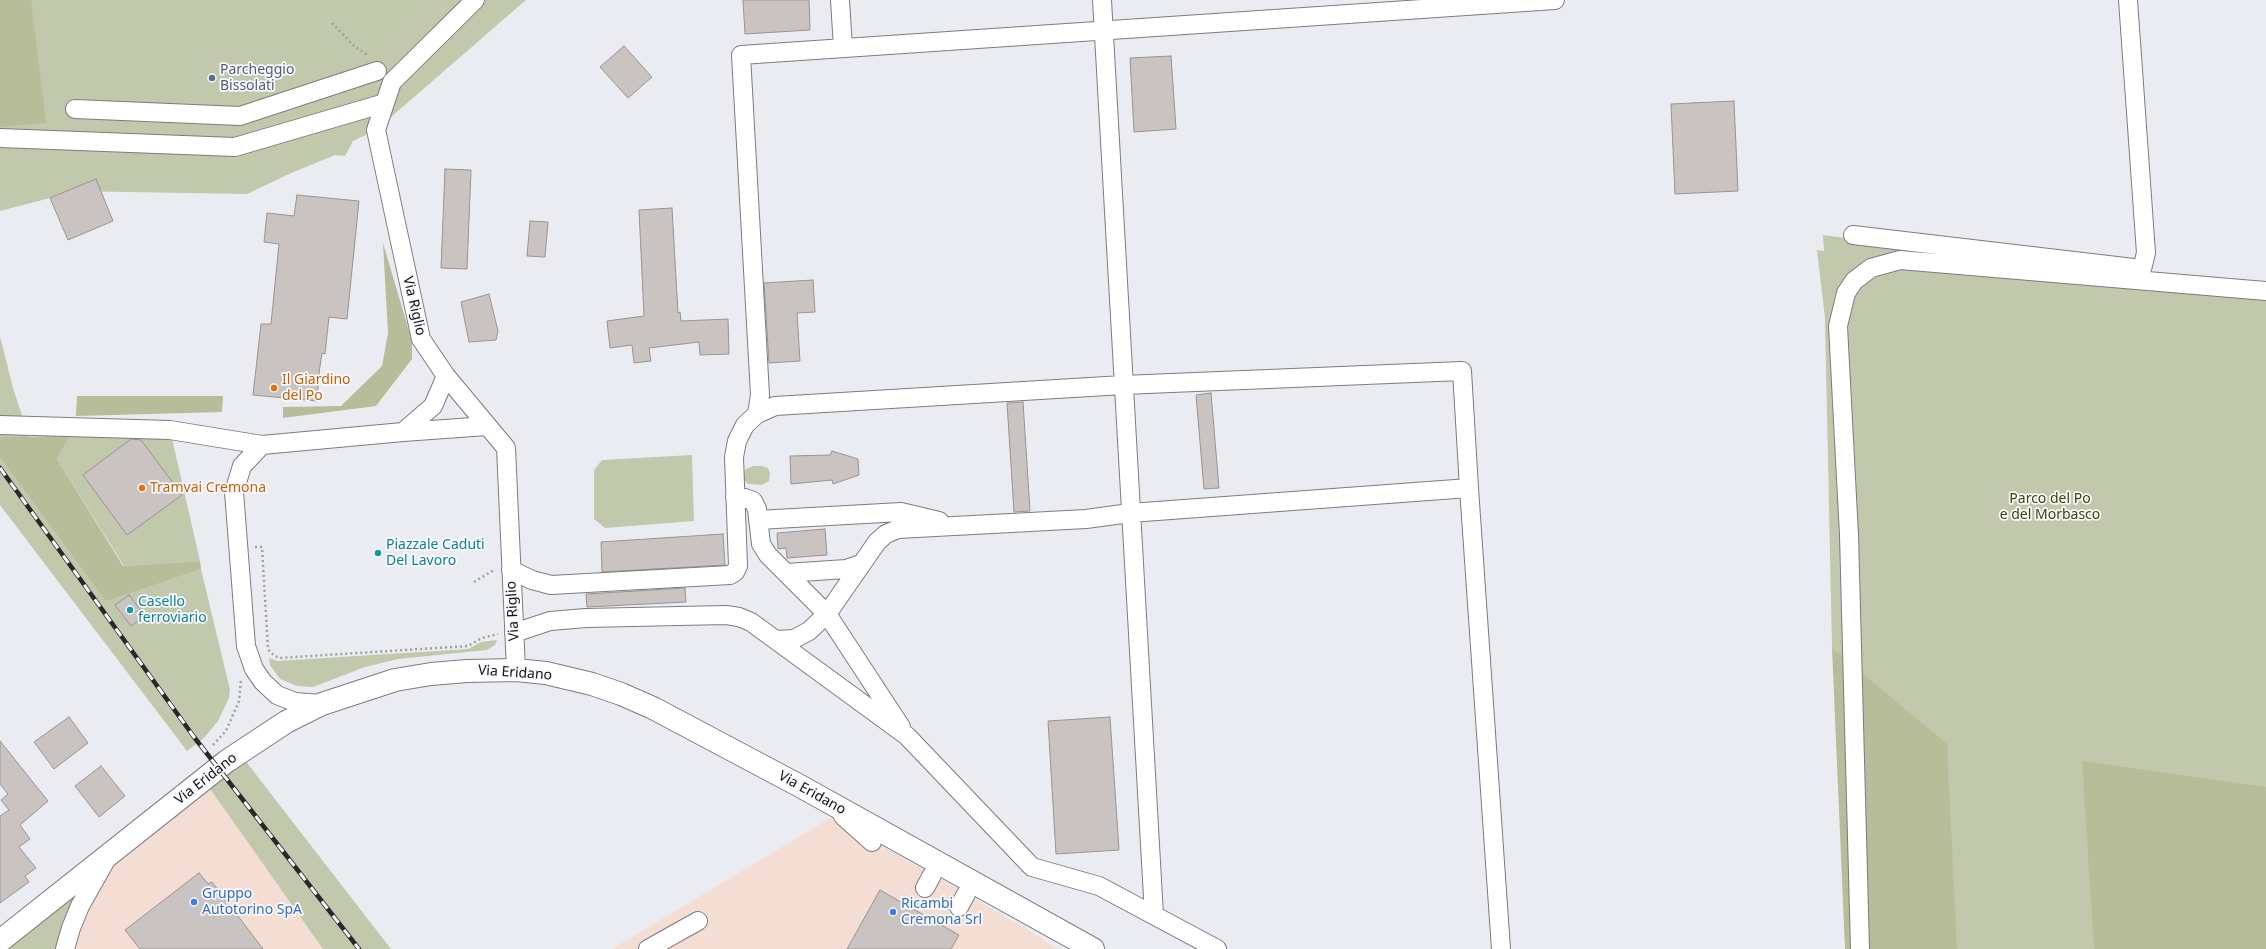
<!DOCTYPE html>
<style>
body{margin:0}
canvas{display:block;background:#ebecf1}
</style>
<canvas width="2266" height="949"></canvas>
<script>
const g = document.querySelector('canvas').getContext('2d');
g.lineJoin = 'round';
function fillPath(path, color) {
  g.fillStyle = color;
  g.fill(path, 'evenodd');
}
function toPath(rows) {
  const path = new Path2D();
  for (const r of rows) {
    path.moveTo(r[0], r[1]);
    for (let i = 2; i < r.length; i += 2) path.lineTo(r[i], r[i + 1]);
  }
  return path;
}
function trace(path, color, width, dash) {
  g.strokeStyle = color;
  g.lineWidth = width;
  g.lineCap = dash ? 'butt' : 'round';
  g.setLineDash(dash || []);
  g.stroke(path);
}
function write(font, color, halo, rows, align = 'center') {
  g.font = font + ' "Noto Sans",sans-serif';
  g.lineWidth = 3.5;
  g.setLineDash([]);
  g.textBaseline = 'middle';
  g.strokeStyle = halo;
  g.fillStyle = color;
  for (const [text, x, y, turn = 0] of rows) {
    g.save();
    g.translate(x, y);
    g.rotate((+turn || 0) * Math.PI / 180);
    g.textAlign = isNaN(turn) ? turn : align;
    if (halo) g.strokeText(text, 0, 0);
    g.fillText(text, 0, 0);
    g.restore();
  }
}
const commercial = toPath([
 [201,776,323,949,67,949,75,909,134,831],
 [832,817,1039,936,1056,949,612,949]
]);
const green = toPath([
 [0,0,526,0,376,130,353,141,345,156,335,155,289,174,247,194,67,191,50,198,0,211],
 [1823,235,2266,292,2266,949,1850,949,1839,654,1832,648,1825,318,1817,250,1824,251],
 [0,336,13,388,29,437,0,437],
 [171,434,200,561,124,566,57,459,70,436],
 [692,455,694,521,605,528,594,519,594,470,602,460],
 [0,458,106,600,201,569,230,690,229,698,218,721,204,738,187,751,0,505],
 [753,466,762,466,768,468,770,473,769,481,762,485,748,484,743,479,743,473,746,469],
 [497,640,495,645,487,650,398,659,365,667,313,687,297,686,280,679,270,665,269,658,277,661,468,649,481,642],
 [244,759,391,949,323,949,201,776],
 [78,892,65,922,57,949,3,949]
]);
const forest = toPath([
 [0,0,31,0,46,123,0,127],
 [383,243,412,341,412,359,376,406,283,418,283,407,341,406,382,366,388,333],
 [77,396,223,396,222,412,76,416],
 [70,436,57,459,123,566,200,561,201,569,106,601,0,458,0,437],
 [1832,648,1947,744,1957,949,1845,949],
 [2082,761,2266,787,2266,949,2094,949]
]);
const building = toPath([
 [743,0,809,0,810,30,745,34,743,0],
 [624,46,652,77,628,98,600,67,624,46],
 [1171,56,1176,129,1134,132,1130,58,1171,56],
 [1734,101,1738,191,1675,194,1671,104,1734,101],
 [445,169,471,170,467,269,441,268,445,169],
 [96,179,113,221,68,240,50,198,96,179],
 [297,195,359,201,347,319,329,317,325,354,322,353,319,373,317,401,253,395,261,324,271,324,279,244,264,242,267,213,294,216,297,195],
 [672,208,678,313,680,312,681,321,728,319,729,354,700,355,699,342,649,348,651,361,634,363,632,345,610,348,607,321,644,316,639,210,672,208],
 [530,221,548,222,545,257,527,256,530,221],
 [813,280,815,312,797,313,800,361,769,363,764,283,813,280],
 [489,294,498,331,496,340,469,342,461,302,489,294],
 [1211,393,1219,488,1204,489,1196,395,1211,393],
 [1023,402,1030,511,1014,512,1007,403,1023,402],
 [131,439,141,440,182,495,127,535,83,475,131,439],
 [832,451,858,459,859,475,833,484,832,480,791,484,790,456,830,455,832,451],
 [825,529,827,555,787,558,786,548,778,549,777,533,825,529],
 [723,534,725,565,602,572,601,542,723,534],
 [685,588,686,602,587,607,586,594,685,588],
 [129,595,145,616,131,626,115,605,129,595],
 [69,717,88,743,54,769,34,742,69,717],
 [1110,717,1119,850,1056,854,1048,721,1110,717],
 [0,741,48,801,20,825,30,839,19,847,36,868,25,876,29,882,0,903,0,816,9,810,1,800,8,794,0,784,0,741],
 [101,766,125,796,99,817,75,786,101,766],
 [199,873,208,884,212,882,263,949,140,949,125,930,199,873],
 [880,890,959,935,951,949,847,949,880,890]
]);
const path = toPath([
 [332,23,355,47,368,55],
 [255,547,262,547,268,649,271,653,279,658,468,646,482,638,498,634],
 [474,582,494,570],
 [213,745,226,731,239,701,241,680]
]);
const minor = toPath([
 [475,0,392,82,376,130,421,339,446,376,506,448,516,670],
 [840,0,843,48],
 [1102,0,1154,915],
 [75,109,240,116,377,71],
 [0,138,235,147,385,103],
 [1853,235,2142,269,2146,253,2128,0],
 [757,414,760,395,741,55,1555,0],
 [0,425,170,430,262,445],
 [403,432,487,426],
 [1469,488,1501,949],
 [735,497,745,498,753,501,757,509,761,544,768,555,827,614,901,727],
 [758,520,901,512,939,521],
 [511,570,532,580,551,585,730,575,735,572,738,566,734,457,737,441,745,425,757,414,775,406,1123,385,1462,371,1469,488,1130,513,1086,519,898,529,886,534,877,542,827,614,809,631,794,639,776,640],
 [786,573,846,569,861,564],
 [514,633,550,621,586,618,726,615,739,617,751,622,907,736,1032,867,1099,886,1217,949],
 [322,704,295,702,277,695,263,682,254,669,246,646,234,492,242,466,262,445,403,432,433,406,446,376],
 [843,816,872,842],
 [925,888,932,875],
 [959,907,966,894],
 [65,949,71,928,80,906,107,858],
 [648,949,698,921],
 [1860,949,1849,535,1838,326,1846,293,1854,281,1871,268,1900,260,2266,291]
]);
const major = toPath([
 [0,941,227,761,286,722,322,704,395,680,431,674,467,671,516,670,546,673,592,684,621,694,653,708,800,786,1093,949]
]);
const rail = toPath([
 [0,468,194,737,359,949]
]);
const markers = [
 [212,78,4,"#5c6f8a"],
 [274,388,4,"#e8710a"],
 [142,488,4,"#e8710a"],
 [378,553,4,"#0f9aa8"],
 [130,610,4,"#0f9aa8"],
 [194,902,4,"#3f7fe0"],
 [893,912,4,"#3f7fe0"]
];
const serviceNames = [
 ["Parcheggio",220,70],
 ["Bissolati",220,86]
];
const streetNames = [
 ["Via Riglio",414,306,77],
 ["Via Riglio",513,611,-93],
 ["Via Eridano",515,673,4],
 ["Via Eridano",206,779,-38],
 ["Via Eridano",812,793,29]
];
const foodNames = [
 ["Il Giardino",282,380],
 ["del Po",282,396],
 ["Tramvai Cremona",150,488]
];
const parkNames = [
 ["Parco del Po",2050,499],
 ["e del Morbasco",2050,515]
];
const cultureNames = [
 ["Piazzale Caduti",386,545],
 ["Del Lavoro",386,561],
 ["Casello",138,602],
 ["ferroviario",138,618]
];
const shopNames = [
 ["Gruppo",202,894],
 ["Autotorino SpA",202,910],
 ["Ricambi",901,904],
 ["Cremona Srl",901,920]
];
fillPath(commercial, '#f4ddd2');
fillPath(green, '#c2c8ac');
fillPath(forest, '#b6bd98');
fillPath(building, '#c9c3c1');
trace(building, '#999392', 1);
trace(minor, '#7b7c80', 20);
trace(major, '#7b7c80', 24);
trace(path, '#9e9fa3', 2.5, [2, 3]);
trace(minor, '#fff', 18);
trace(major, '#fff', 22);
trace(rail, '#282829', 4.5);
trace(rail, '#f9f9fe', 3, [9]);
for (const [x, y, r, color] of markers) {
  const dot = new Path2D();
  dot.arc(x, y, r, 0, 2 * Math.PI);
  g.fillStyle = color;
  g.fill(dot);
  trace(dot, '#f9f9fe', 1.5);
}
write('14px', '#4e5e75', '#f9f9fe', serviceNames, 'left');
write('14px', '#121213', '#f9f9fe', streetNames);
write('14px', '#c56008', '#f9f9fe', foodNames, 'left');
write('14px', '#3b4202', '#f9f9fe', parkNames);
write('14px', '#0d838f', '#f9f9fe', cultureNames, 'left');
write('14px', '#366cbe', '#f9f9fe', shopNames, 'left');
</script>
